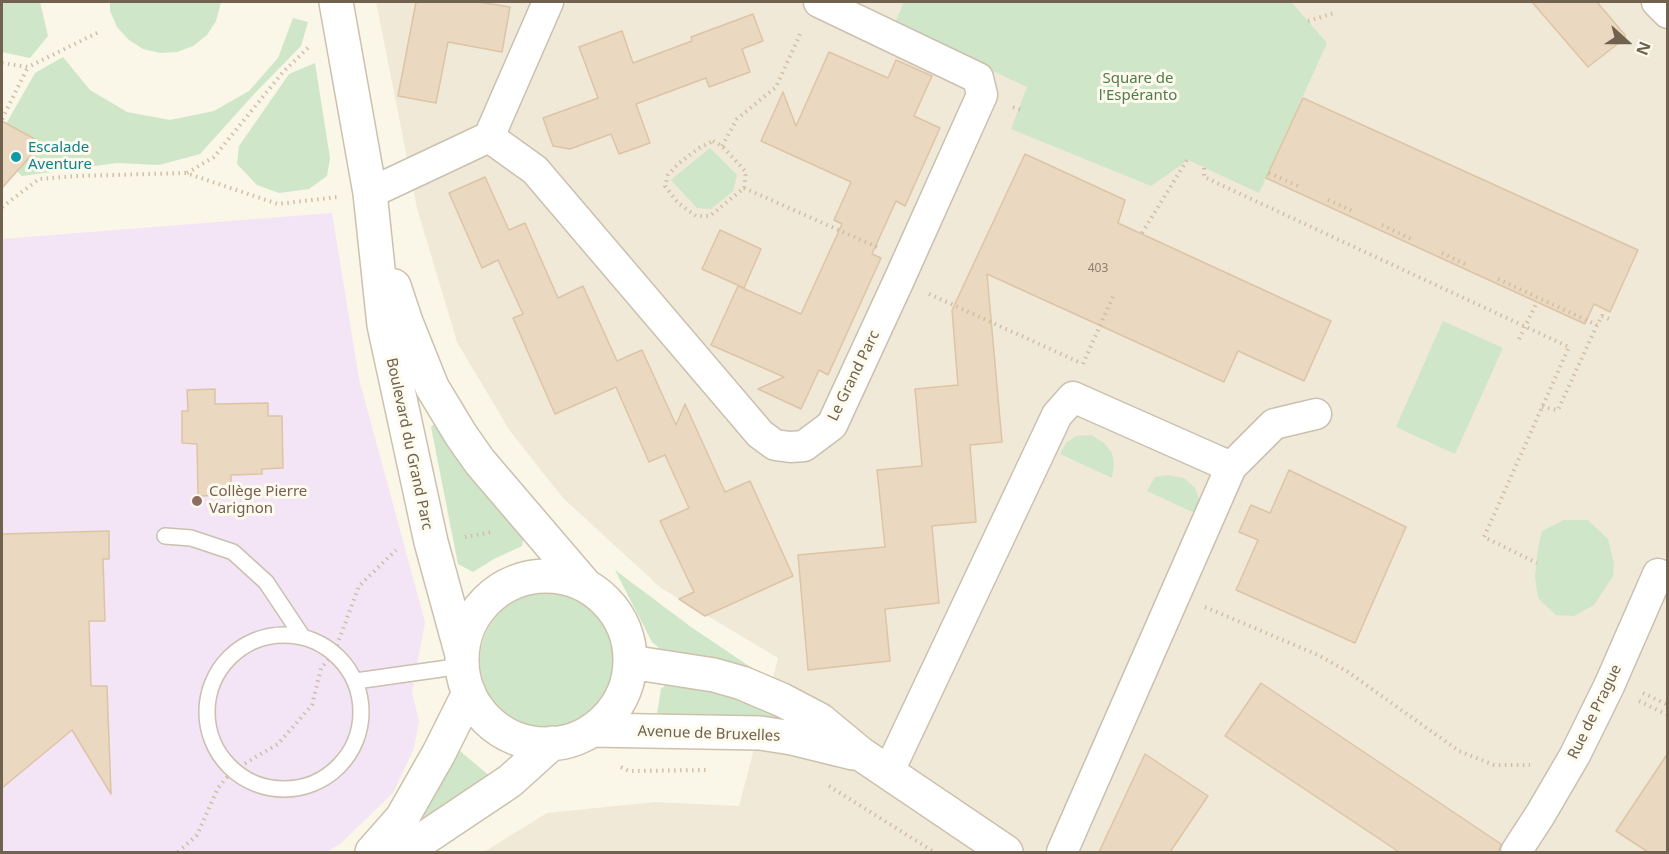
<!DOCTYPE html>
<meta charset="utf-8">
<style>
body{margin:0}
#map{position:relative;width:1669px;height:854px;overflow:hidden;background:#faf6e8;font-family:"Noto Sans",sans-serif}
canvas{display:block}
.frame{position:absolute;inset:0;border:3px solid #71614f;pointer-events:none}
.north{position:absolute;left:1597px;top:12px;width:60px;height:60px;-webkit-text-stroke:4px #fdfaee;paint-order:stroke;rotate:111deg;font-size:16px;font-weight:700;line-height:24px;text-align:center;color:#71614f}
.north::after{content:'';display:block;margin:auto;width:21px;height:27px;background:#71614f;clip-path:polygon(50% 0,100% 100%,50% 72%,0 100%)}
</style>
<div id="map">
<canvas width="1669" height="854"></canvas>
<div class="frame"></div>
<div class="north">N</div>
</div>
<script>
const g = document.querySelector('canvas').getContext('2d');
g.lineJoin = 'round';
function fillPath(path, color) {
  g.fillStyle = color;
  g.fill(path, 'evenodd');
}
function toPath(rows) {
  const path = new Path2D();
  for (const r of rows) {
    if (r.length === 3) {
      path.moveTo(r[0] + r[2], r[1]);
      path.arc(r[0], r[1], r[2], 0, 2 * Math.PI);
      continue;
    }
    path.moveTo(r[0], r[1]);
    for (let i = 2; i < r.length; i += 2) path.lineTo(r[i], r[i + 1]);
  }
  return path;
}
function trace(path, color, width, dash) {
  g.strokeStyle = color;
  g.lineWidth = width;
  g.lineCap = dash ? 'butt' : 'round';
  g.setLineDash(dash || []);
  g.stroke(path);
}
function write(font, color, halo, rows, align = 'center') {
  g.font = font + ' "Noto Sans",sans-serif';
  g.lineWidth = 6;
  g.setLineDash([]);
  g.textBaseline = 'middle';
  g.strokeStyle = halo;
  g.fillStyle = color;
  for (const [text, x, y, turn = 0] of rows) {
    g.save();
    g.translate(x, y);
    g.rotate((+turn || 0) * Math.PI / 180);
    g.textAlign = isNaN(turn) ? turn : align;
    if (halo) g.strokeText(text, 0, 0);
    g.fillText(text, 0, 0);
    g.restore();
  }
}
const residential = toPath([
 [376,2,1667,2,1667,852,484,852,547,813,655,802,739,806,778,658,661,588,563,498,510,431,457,342,417,208]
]);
const education = toPath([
 [332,213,359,379,425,622,412,693,419,721,414,748,393,793,340,844,326,852,2,852,2,239]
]);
const green = toPath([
 [2,2,40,2,48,36,30,58,2,52],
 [110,2,221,2,216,21,207,35,193,46,177,52,160,53,143,49,129,40,117,27,110,11],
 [904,2,1291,2,1327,43,1259,193,1188,160,1151,186,1011,129,1027,87,894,25],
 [293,18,308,22,301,46,255,93,200,154,159,165,117,163,22,176,17,171,40,142,6,124,35,73,63,57,90,90,127,112,170,120,214,111,249,91,278,58],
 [315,63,330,158,327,176,309,189,279,193,257,185,237,164,239,146,289,74],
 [710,148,737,175,733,191,711,209,697,208,671,180],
 [1443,321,1503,348,1455,454,1396,427],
 [437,421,524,535,522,546,494,559,473,572,458,564,431,427],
 [1091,435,1104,443,1112,453,1114,464,1112,478,1060,454,1066,443,1076,436],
 [1168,475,1184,478,1195,488,1200,502,1199,515,1147,491,1155,477],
 [1564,520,1588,520,1608,539,1614,564,1613,576,1594,605,1574,616,1556,615,1538,598,1535,577,1538,548,1542,531],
 [615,570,691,627,755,670,666,654,652,642],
 [549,661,69],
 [666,685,712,690,753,703,781,717,779,724,662,719,657,714,661,689],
 [460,751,492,778,412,833,436,795,451,761]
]);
const building = toPath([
 [416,2,479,2,510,7,502,52,448,42,436,103,398,96,416,2],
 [1532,2,1597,2,1625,35,1625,38,1588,67,1532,2],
 [753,14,763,41,742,49,750,72,709,87,706,78,636,104,650,143,619,154,611,134,570,149,553,146,543,118,598,98,579,47,622,31,633,63,692,41,691,37,753,14],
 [829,52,888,78,896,60,932,76,914,116,940,128,905,206,896,201,872,254,881,258,828,375,819,370,801,409,758,389,784,377,711,345,738,286,801,314,842,224,834,220,851,182,761,141,783,92,796,126,829,52],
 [1303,98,1638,250,1610,312,1594,304,1585,324,1266,178,1303,98],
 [2,121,42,143,2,188,2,121],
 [1025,154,1125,200,1118,223,1331,321,1304,381,1238,351,1224,382,987,274,1002,442,970,445,976,522,932,526,939,603,885,609,890,661,808,670,798,555,885,547,877,470,922,466,915,389,958,385,952,310,1025,154],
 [485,177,509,230,525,223,558,298,583,286,617,361,642,350,676,425,685,404,725,492,750,481,793,576,705,616,679,599,694,592,660,521,689,508,665,455,649,462,616,387,555,414,513,318,523,314,498,260,482,268,449,193,485,177],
 [720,230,761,249,744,288,702,269,720,230],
 [215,389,215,404,268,403,268,416,282,416,283,468,262,469,262,474,231,475,231,495,198,496,197,444,182,443,182,411,188,411,187,390,215,389],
 [1289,470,1406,527,1355,643,1236,590,1258,540,1239,532,1245,518,1251,505,1270,513,1289,470],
 [109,531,109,559,103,559,105,621,89,621,91,686,107,686,111,794,72,730,2,788,2,534,109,531],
 [1261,683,1501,844,1499,852,1399,852,1225,736,1261,683],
 [1668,753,1668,852,1648,852,1616,831,1668,753],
 [1145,754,1208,796,1170,852,1099,852,1145,754]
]);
const path = toPath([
 [1308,21,1334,13],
 [2,63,28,67,101,31],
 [1013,107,1024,111],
 [2,119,28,67],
 [713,141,722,146,746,172,744,188,710,216,696,216,678,203,665,186,668,175,678,164,699,148,713,141],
 [722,146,737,119,776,87,802,30],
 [1204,168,1204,177,1569,347,1484,537,1537,563],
 [187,173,214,157,283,72,310,46],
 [1269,173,1298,186],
 [744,188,877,247],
 [1328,200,1355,212],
 [2,207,39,179,76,176,186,173,278,204,337,197],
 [1382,225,1411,239],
 [1142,233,1187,160],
 [1442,253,1469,266],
 [1498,279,1597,325],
 [929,294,1081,363],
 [1519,339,1537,302],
 [1083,364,1114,294],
 [1542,407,1558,410,1597,325,1602,316,1609,319],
 [465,537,493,532],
 [1205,607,1318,655,1348,672,1459,751,1494,765,1530,765],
 [1643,693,1668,705],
 [1639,701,1668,715],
 [621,767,629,771,708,770],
 [829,786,934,852],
 [178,852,197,835,218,788,232,771,278,744,312,705,321,668,334,653,359,586,396,550]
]);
const lane = toPath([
 [165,536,191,538,233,552,266,582,302,636],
 [284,712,77],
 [356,681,462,666]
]);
const street = toPath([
 [1657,2,1668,13],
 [489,137,535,170,760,434,775,445,790,447,804,446,832,425,899,280,982,95,978,78,819,2],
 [370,193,489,137,548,2],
 [1231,467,1274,424,1316,414],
 [888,773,1057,415,1073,397,1231,467,1062,852],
 [1516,852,1540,815,1575,755,1609,686,1658,574,1668,579]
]);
const secondary = toPath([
 [336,2,370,193,384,325,431,542,462,655],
 [394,286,406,322,432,387,461,435,480,462,586,586],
 [546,660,84],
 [630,662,714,675,742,683,782,700,820,720,861,754,1006,852],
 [592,730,760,733,792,738,853,753],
 [372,852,402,818,439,753,469,693],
 [404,852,510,781,552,743]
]);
const markers = [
 [16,157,6,"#0f9aa8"],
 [197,501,6,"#8d6e63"]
];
const numberNames = [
 ["403",1098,269]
];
const parkNames = [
 ["Square de",1138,79],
 ["l'Espéranto",1138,96]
];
const cultureNames = [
 ["Escalade",28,148],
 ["Aventure",28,165]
];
const streetNames = [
 ["Le Grand Parc",854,376,-64],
 ["Boulevard du Grand Parc",409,444,78],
 ["Rue de Prague",1595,712,-64],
 ["Avenue de Bruxelles",709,734,2]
];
const educationNames = [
 ["Collège Pierre",209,492],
 ["Varignon",209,509]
];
fillPath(residential, '#f1e9d7');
fillPath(education, '#f3e4f6');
fillPath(green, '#cfe6c8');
fillPath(building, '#ead8c0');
trace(building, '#ddc4a5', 1.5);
trace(lane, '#cbc0af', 18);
trace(street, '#cbc0af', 33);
trace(secondary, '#cdc1ad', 36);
trace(path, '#d1bea5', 4, [1.5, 4.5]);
trace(lane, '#fff', 15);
trace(street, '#fff', 30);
trace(secondary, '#fff', 33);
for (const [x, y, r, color] of markers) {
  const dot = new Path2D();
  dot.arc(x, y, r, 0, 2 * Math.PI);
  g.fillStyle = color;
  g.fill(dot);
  trace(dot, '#fdfaee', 2);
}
write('12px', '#8f7f6b', null, numberNames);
write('15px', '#527b4b', '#fdfaee', parkNames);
write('15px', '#0d838f', '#fdfaee', cultureNames, 'left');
write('15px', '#71614f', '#fdfaee', streetNames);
write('15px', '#785e54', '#fdfaee', educationNames, 'left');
</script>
